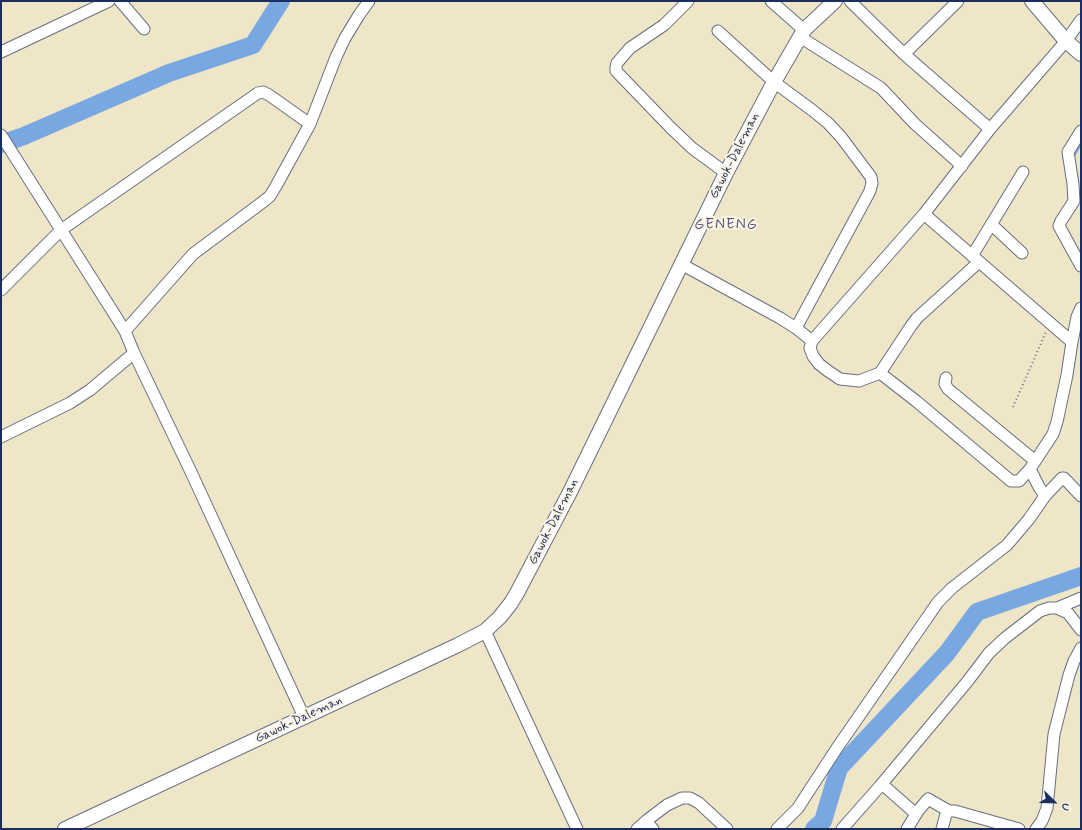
<!DOCTYPE html>
<style>
body{margin:0}
#map{position:relative;width:1082px;height:830px;overflow:hidden;background:#eee6c7;font-family:Mynerve,sans-serif}
canvas{display:block}
.frame{position:absolute;inset:0;border:2px solid #1b2f5e;pointer-events:none}
.north{position:absolute;left:1034px;top:782px;width:40px;height:40px;-webkit-text-stroke:3px #fcf5e5;paint-order:stroke;rotate:113deg;font-size:11px;font-weight:700;line-height:16px;text-align:center;color:#1b2f5e}
.north::after{content:'';display:block;margin:auto;width:14px;height:18px;background:#1b2f5e;clip-path:polygon(50% 0,100% 100%,50% 72%,0 100%)}
</style>
<div id="map">
<canvas width="1082" height="830"></canvas>
<div class="frame"></div>
<div class="north">U</div>
</div>
<script>
const g = document.querySelector('canvas').getContext('2d');
g.lineJoin = 'round';
function toPath(rows) {
  const path = new Path2D();
  for (const r of rows) {
    path.moveTo(r[0], r[1]);
    for (let i = 2; i < r.length; i += 2) path.lineTo(r[i], r[i + 1]);
  }
  return path;
}
function trace(path, color, width, dash) {
  g.strokeStyle = color;
  g.lineWidth = width;
  g.lineCap = dash ? 'butt' : 'round';
  g.setLineDash(dash || []);
  g.stroke(path);
}
function write(font, color, halo, rows, align = 'center') {
  g.font = font + ' Mynerve,sans-serif';
  g.lineWidth = 4;
  g.setLineDash([]);
  g.textBaseline = 'middle';
  g.strokeStyle = halo;
  g.fillStyle = color;
  for (const [text, x, y, turn = 0] of rows) {
    g.save();
    g.translate(x, y);
    g.rotate((+turn || 0) * Math.PI / 180);
    g.textAlign = isNaN(turn) ? turn : align;
    if (halo) g.strokeText(text, 0, 0);
    g.fillText(text, 0, 0);
    g.restore();
  }
}
const stream = toPath([
 [1072,159,1081,143]
]);
const river = toPath([
 [1,144,24,136,169,73,253,45,281,1],
 [814,829,823,821,839,768,947,653,977,612,1081,576]
]);
const path = toPath([
 [1013,407,1046,332]
]);
const minor = toPath([
 [120,1,144,29],
 [688,1,664,25,630,48,617,63,616,67,616,71,670,127,692,148,726,173],
 [771,1,804,30],
 [850,1,904,54,990,129],
 [718,31,774,82,812,110,828,123,841,137,871,177,872,183,870,191,796,328],
 [800,37,881,88,915,124,962,166],
 [1,52,109,1],
 [904,54,958,1],
 [1081,131,1068,152,1073,184,1074,201,1061,221,1059,226,1081,266],
 [1,135,125,331,134,353,191,472,304,717],
 [924,214,1072,342],
 [992,225,1022,253],
 [972,256,1023,172],
 [979,262,917,318,911,326,880,373,916,401,1011,481,1019,481,1030,469],
 [681,264,780,318,796,328,812,341],
 [1,290,61,230,258,93,263,92,269,95,310,124],
 [125,331,193,254,264,201,270,196,276,186,310,124,336,57,345,38,359,15,369,1],
 [880,373,859,381,840,379,828,371,819,364,813,356,810,348,812,341,924,214,990,129,1066,41,1081,20],
 [946,378,945,384,948,389,1034,460],
 [1,437,70,403,90,390,134,353],
 [1045,496,1039,487,1030,469,1053,434,1057,422,1067,375,1072,342,1077,317,1081,308],
 [1057,608,1081,598],
 [485,631,577,829],
 [882,784,916,814],
 [646,821,653,829],
 [637,829,646,821,667,805,682,798,690,798,699,803,727,829],
 [777,829,798,808,805,797,837,748,938,602,952,588,1007,545,1029,519,1045,496,1062,478,1064,478,1081,496],
 [842,829,880,786,967,682,989,653,1005,638,1040,611,1049,608,1057,608,1068,613,1081,630],
 [907,829,918,811,928,799,949,811],
 [942,829,946,814,949,811,955,811,1019,829],
 [1036,829,1042,821,1047,808,1054,734,1069,675,1074,661,1081,648]
]);
const tertiary = toPath([
 [1032,1,1066,41,1081,54],
 [65,829,458,645,485,631,500,617,511,603,517,593,570,492,726,173,774,82,804,30,835,1]
]);
const streetNames = [
 ["Gawok-Daleman",735,156,-63],
 ["Gawok-Daleman",554,522,-63],
 ["Gawok-Daleman",299,720,-25]
];
const quarterNames = [
 ["GENENG",726,226]
];
trace(stream, '#79a7e2', 3);
trace(river, '#79a7e2', 18);
trace(minor, '#656f83', 13);
trace(tertiary, '#656f83', 16);
trace(path, '#656f83', 2, [1, 3]);
trace(minor, '#fff', 11);
trace(tertiary, '#fff', 14);
write('13px', '#1b2f5e', '#fcf5e5', streetNames);
g.letterSpacing = '1px';
write('15px', '#595178', '#fcf5e5', quarterNames);
g.letterSpacing = '0px';
</script>
